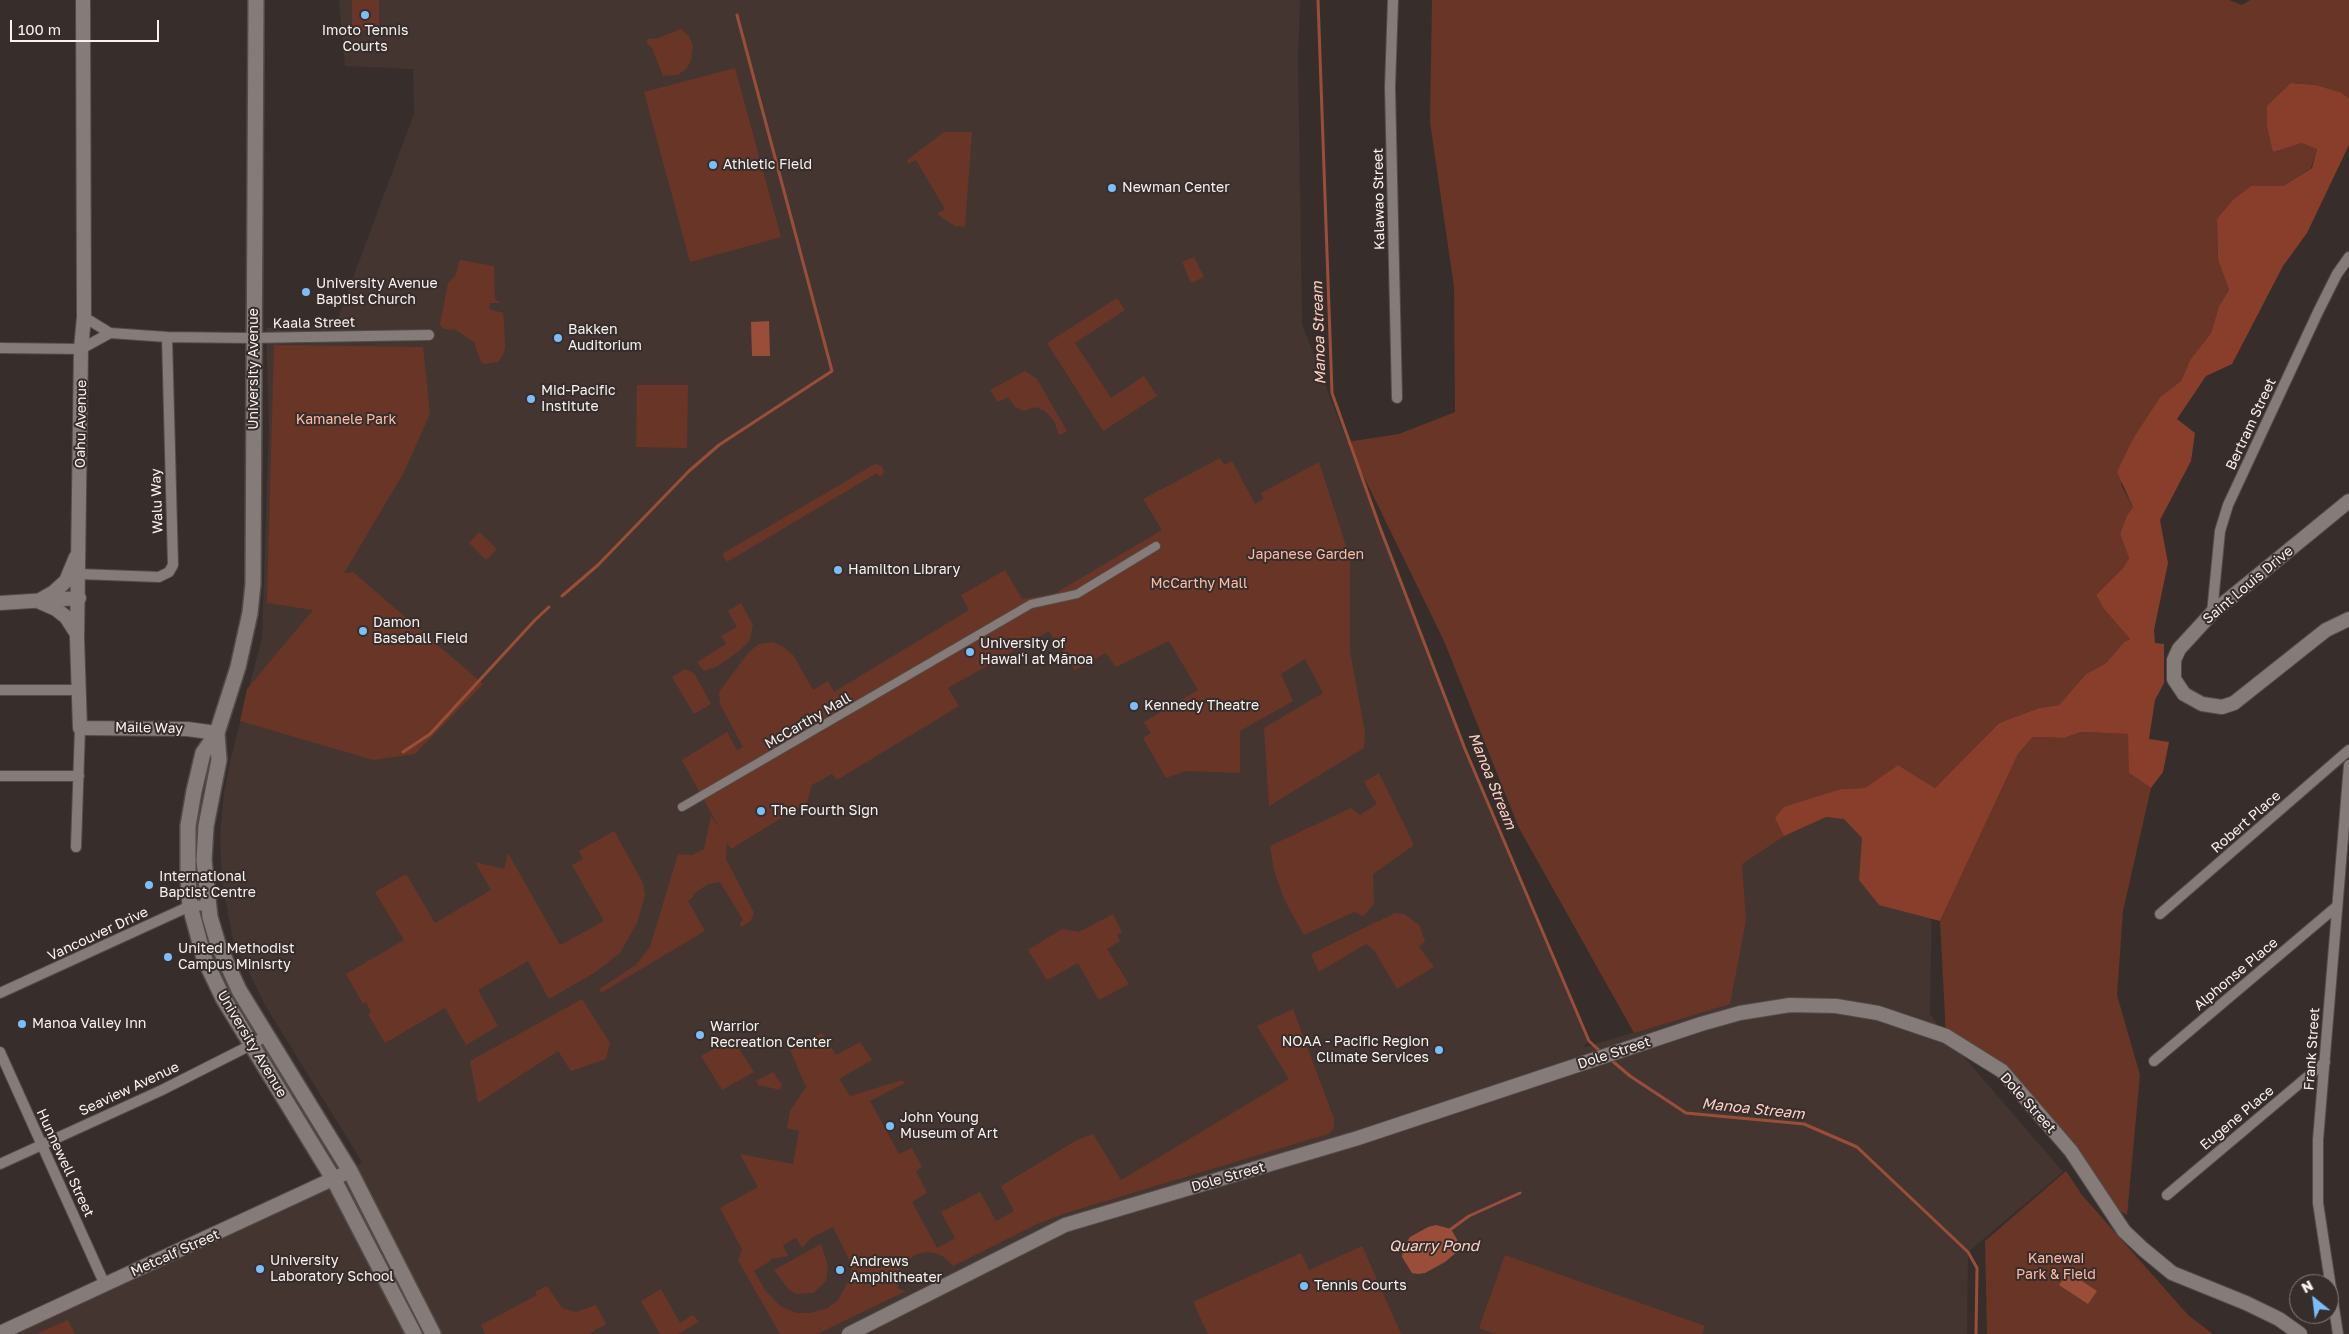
<!DOCTYPE html>
<meta charset="utf-8">
<style>
body{margin:0}
#map{position:relative;width:2349px;height:1334px;overflow:hidden;background:#372e2c;font-family:"Golos Text",sans-serif}
canvas{display:block}
.north{position:absolute;left:2289px;top:1274px;width:50px;height:50px;box-sizing:border-box;background:#372e2c;border:1px solid #847c7a;border-radius:50%;rotate:331deg;font-size:14px;font-weight:700;line-height:20px;text-align:center;color:#f8f2f0}
.north::after{content:'';display:block;margin:auto;width:18px;height:22px;background:#7bbef9;clip-path:polygon(50% 0,100% 100%,50% 72%,0 100%)}
.scale{position:absolute;left:10px;top:20px;width:149px;height:22px;box-sizing:border-box;border:2px solid #f8f2f0;border-top:0;padding-left:6px;font-size:15px;line-height:18px;white-space:nowrap;color:#f8f2f0;-webkit-text-stroke:4px #372e2c;paint-order:stroke}
</style>
<div id="map">
<canvas width="2349" height="1334"></canvas>
<div class="north">N</div>
<div class="scale">100 m</div>
</div>
<script>
const g = document.querySelector('canvas').getContext('2d');
g.lineJoin = 'round';
function fillPath(path, color) {
  g.fillStyle = color;
  g.fill(path, 'evenodd');
}
function toPath(rows) {
  const path = new Path2D();
  for (const r of rows) {
    path.moveTo(r[0], r[1]);
    for (let i = 2; i < r.length; i += 2) path.lineTo(r[i], r[i + 1]);
  }
  return path;
}
function trace(path, color, width, dash) {
  g.strokeStyle = color;
  g.lineWidth = width;
  g.lineCap = dash ? 'butt' : 'round';
  g.setLineDash(dash || []);
  g.stroke(path);
}
function write(font, color, halo, rows, align = 'center') {
  g.font = font + ' "Golos Text",sans-serif';
  g.lineWidth = 4;
  g.setLineDash([]);
  g.textBaseline = 'middle';
  g.strokeStyle = halo;
  g.fillStyle = color;
  for (const [text, x, y, turn = 0] of rows) {
    g.save();
    g.translate(x, y);
    g.rotate((+turn || 0) * Math.PI / 180);
    g.textAlign = isNaN(turn) ? turn : align;
    if (halo) g.strokeText(text, 0, 0);
    g.fillText(text, 0, 0);
    g.restore();
  }
}
const built = toPath([
 [339,0,1300,0,1298,58,1302,324,1465,749,1589,1041,1582,1048,1652,1027,1756,800,1933,825,1930,1014,1946,1036,2063,1172,1968,1252,1967,1334,0,1334,350,1171,362,1162,265,1005,233,940,222,881,220,837,224,793,231,758,262,637,269,426,266,328,335,326,414,114,413,69,345,66]
]);
const green = toPath([
 [352,0,379,0,379,30,352,30],
 [1432,0,2229,0,2242,5,2250,0,2349,0,2349,98,2340,92,2316,85,2292,83,2301,143,2317,149,2311,168,2283,186,2251,186,2217,219,2218,260,2229,290,2219,306,2211,333,2190,360,2181,381,2160,397,2134,437,2121,485,2133,507,2127,515,2120,534,2129,558,2123,568,2096,595,2104,609,2130,639,2124,642,2106,663,2086,674,2059,705,2039,708,1999,723,1935,788,1898,765,1865,788,1841,789,1775,818,1784,836,1742,864,1746,920,1730,1004,1634,1033,1519,828,1444,641,1347,442,1399,434,1455,412,1454,287,1430,122],
 [681,29,689,36,693,46,691,61,686,69,678,75,663,76,652,48,646,42,649,38,655,39],
 [735,68,781,237,690,262,644,92],
 [944,132,972,132,965,227,955,226,937,214,945,209,916,160,908,164,907,160],
 [1194,257,1204,277,1191,283,1182,262],
 [460,260,494,266,495,299,501,303,490,303,489,309,503,313,504,320,505,348,503,355,498,362,484,364,481,362,474,342,456,330,444,329,440,325,448,283,455,276],
 [1117,298,1125,310,1075,343,1111,398,1144,376,1157,396,1103,431,1047,343],
 [274,345,423,347,430,414,403,474,344,573,353,572,483,684,415,754,373,760,240,721,247,689,313,610,267,603],
 [1025,371,1037,379,1067,431,1059,435,1054,421,1045,411,1035,407,1024,411,1015,407,1008,397,998,402,990,390],
 [637,385,688,385,687,448,636,447],
 [1220,458,1224,465,1232,461,1255,504,1263,499,1261,493,1319,462,1350,558,1350,651,1365,733,1364,748,1269,806,1264,728,1323,693,1305,659,1281,674,1293,701,1240,731,1240,773,1186,771,1166,778,1143,738,1151,733,1144,722,1198,690,1169,641,1116,667,1106,653,1075,670,1049,631,948,688,959,706,837,780,832,774,812,785,807,802,731,849,727,842,726,859,754,913,750,922,741,927,740,923,743,920,720,882,708,884,693,894,694,896,688,901,705,931,601,993,599,989,636,965,650,947,678,854,692,855,704,849,711,816,720,829,682,760,727,732,737,750,743,747,720,704,719,692,749,652,759,644,773,642,782,646,793,655,813,690,828,681,834,692,969,610,961,595,1005,570,1022,599,1054,594,1162,530,1143,499],
 [875,464,882,466,884,473,880,477,877,473,727,562,722,554],
 [479,532,497,549,486,560,469,543],
 [741,603,753,625,750,640,738,652,716,667,704,671,697,662,726,644,721,636,737,627,728,611],
 [685,669,694,673,711,704,694,714,672,677],
 [2081,732,2129,734,2129,773,2151,788,2123,911,2117,995,2140,1075,2127,1215,2102,1201,2002,1071,1946,1036,1940,921,2018,754,2033,737,2064,738],
 [1379,773,1414,845,1373,874,1374,904,1363,916,1354,912,1304,935,1285,901,1274,871,1270,846,1351,808,1360,815,1377,804,1364,782],
 [614,831,643,883,645,895,637,923,620,953,594,973,549,999,528,961,478,990,498,1026,466,1045,445,1008,385,1043,368,1014,371,1012,366,1002,363,1004,346,974,404,940,375,892,406,874,435,923,491,890,475,862,504,869,508,853,560,945,604,921,572,865,583,859,579,851],
 [1395,913,1404,914,1419,925,1425,941,1419,947,1434,967,1397,989,1374,950,1366,944,1319,972,1311,954],
 [1113,914,1122,932,1117,935,1120,941,1107,949,1129,984,1099,1000,1078,963,1047,980,1028,950,1062,929,1079,932],
 [582,999,610,1043,606,1059,571,1071,558,1051,478,1103,470,1061],
 [1293,1009,1334,1119,1334,1128,1328,1134,1066,1213,1037,1224,953,1266,944,1257,935,1253,925,1252,915,1255,903,1264,898,1274,898,1289,906,1291,817,1334,780,1334,738,1260,742,1249,720,1208,758,1187,740,1154,793,1164,799,1131,787,1128,790,1111,806,1087,790,1050,822,1033,836,1055,860,1042,872,1060,839,1079,850,1096,902,1080,905,1083,870,1101,899,1154,912,1148,922,1167,916,1171,927,1193,912,1202,937,1248,955,1238,941,1212,980,1192,996,1221,1014,1211,1001,1186,1077,1140,1093,1134,1121,1180,1289,1079,1257,1026],
 [833,1227,850,1261,851,1270,850,1278,838,1300,828,1308,810,1313,796,1313,780,1306,765,1290,754,1271,769,1262,771,1259,788,1256,783,1245,796,1238,802,1248,811,1238],
 [732,1038,754,1072,722,1090,701,1056],
 [773,1072,782,1085,780,1090,758,1085,756,1081],
 [2066,1171,2082,1195,2188,1315,2213,1334,1987,1334,1985,1241],
 [821,1244,828,1266,826,1281,813,1293,797,1294,789,1290,774,1270],
 [1362,1246,1401,1334,1208,1334,1193,1302,1301,1253,1309,1270],
 [1505,1255,1705,1326,1702,1334,1495,1334,1479,1328],
 [547,1286,562,1308,576,1312,596,1305,606,1324,589,1334,485,1334,481,1325,537,1295,535,1292],
 [661,1289,680,1323,693,1315,699,1322,678,1334,660,1334,641,1301],
 [68,1320,75,1334,36,1334]
]);
const forest = toPath([
 [2291,83,2316,85,2340,92,2349,98,2349,145,2307,233,2283,266,2232,364,2206,376,2177,419,2195,433,2191,461,2160,520,2168,563,2154,630,2155,643,2164,644,2164,683,2155,700,2149,739,2169,742,2163,772,2151,788,2129,773,2128,734,2081,732,2064,738,2033,737,2018,754,1940,921,1879,905,1859,880,1862,838,1844,819,1826,817,1784,836,1775,818,1784,807,1841,789,1865,788,1898,765,1935,788,1999,723,2039,708,2059,705,2086,674,2106,663,2124,642,2130,639,2104,609,2096,595,2123,568,2129,558,2120,534,2127,515,2133,507,2117,472,2134,437,2160,397,2181,381,2190,360,2211,333,2219,306,2229,290,2218,260,2217,219,2233,200,2251,186,2283,186,2312,168,2317,149,2301,143,2273,152,2267,126,2267,106]
]);
const water = toPath([
 [769,321,770,356,752,356,751,322],
 [1436,1225,1451,1229,1459,1243,1458,1251,1445,1262,1425,1273,1418,1274,1412,1273,1402,1257,1403,1248,1410,1237,1428,1227],
 [2068,1272,2097,1291,2088,1304,2059,1285]
]);
const stream = toPath([
 [1318,0,1332,393,1379,525,1465,749,1589,1041,1601,1052],
 [562,596,598,565,689,471,719,445,832,371,737,15],
 [403,752,430,734,535,620,549,607],
 [1610,1059,1630,1076,1686,1113,1804,1124,1857,1147,1968,1252,1977,1268,1976,1334],
 [1451,1229,1469,1216,1520,1193]
]);
const pedestrian = toPath([
 [682,807,1031,604,1077,594,1156,546]
]);
const minor = toPath([
 [1393,0,1390,87,1397,398],
 [84,317,110,333],
 [0,348,81,349,110,333,167,337,248,338,429,335],
 [79,574,159,577,169,572,173,565,167,337],
 [2212,613,2220,531,2228,505,2318,312,2337,274,2349,257],
 [0,690,79,690],
 [0,776,79,776],
 [76,847,80,728],
 [2160,914,2349,750],
 [0,993,190,906,209,905],
 [0,1052,105,1285],
 [2154,1061,2336,907],
 [0,1164,162,1090,251,1045,267,1035],
 [2167,1195,2325,1062],
 [2338,1334,2318,1203,2318,1140,2349,765]
]);
const tertiary = toPath([
 [83,0,84,317,81,349,77,638,80,728,187,729,217,733],
 [2349,501,2212,613,2179,649,2174,660,2174,679,2184,694,2202,704,2222,707,2234,703,2326,630,2349,619],
 [40,600,54,592,66,581,76,557],
 [40,602,56,609,66,617,77,634],
 [0,603,79,598],
 [0,1333,350,1171],
 [849,1334,1065,1225,1358,1138,1701,1024,1740,1013,1790,1005,1836,1006,1878,1013,1946,1036,2002,1071,2071,1151,2124,1231,2143,1249,2172,1273,2246,1303,2279,1319,2300,1334]
]);
const secondary = toPath([
 [256,0,253,584,250,613,238,667,217,733,203,753,194,791,188,826,188,878,190,906,204,958,223,998,334,1180,414,1334],
 [217,733,219,760,206,826,204,860,210,917,218,944,239,990,350,1171,433,1334]
]);
const markers = [
 [365,15,5,"#7bbef9"],
 [713,165,5,"#7bbef9"],
 [1112,188,5,"#7bbef9"],
 [306,292,5,"#7bbef9"],
 [558,338,5,"#7bbef9"],
 [531,399,5,"#7bbef9"],
 [838,570,5,"#7bbef9"],
 [363,631,5,"#7bbef9"],
 [970,652,5,"#7bbef9"],
 [1134,706,5,"#7bbef9"],
 [761,811,5,"#7bbef9"],
 [149,885,5,"#7bbef9"],
 [168,957,5,"#7bbef9"],
 [22,1024,5,"#7bbef9"],
 [700,1035,5,"#7bbef9"],
 [1439,1050,5,"#7bbef9"],
 [890,1126,5,"#7bbef9"],
 [260,1269,5,"#7bbef9"],
 [840,1270,5,"#7bbef9"],
 [1304,1286,5,"#7bbef9"]
];
const poiNames = [
 ["Imoto Tennis",365,31,"center"],
 ["Courts",365,47,"center"],
 ["Athletic Field",723,165],
 ["Newman Center",1122,188],
 ["University Avenue",316,284],
 ["Baptist Church",316,300],
 ["Bakken",568,330],
 ["Auditorium",568,346],
 ["Mid-Pacific",541,391],
 ["Institute",541,407],
 ["Hamilton Library",848,570],
 ["Damon",373,623],
 ["Baseball Field",373,639],
 ["University of",980,644],
 ["Hawaiʻi at Mānoa",980,660],
 ["Kennedy Theatre",1144,706],
 ["The Fourth Sign",771,811],
 ["International",159,877],
 ["Baptist Centre",159,893],
 ["United Methodist",178,949],
 ["Campus Minisrty",178,965],
 ["Manoa Valley Inn",32,1024],
 ["Warrior",710,1027],
 ["Recreation Center",710,1043],
 ["NOAA - Pacific Region",1429,1042,"right"],
 ["Climate Services",1429,1058,"right"],
 ["John Young",900,1118],
 ["Museum of Art",900,1134],
 ["University",270,1261],
 ["Laboratory School",270,1277],
 ["Andrews",850,1262],
 ["Amphitheater",850,1278],
 ["Tennis Courts",1314,1286]
];
const streetNames = [
 ["Kalawao Street",1379,199,-91],
 ["Kaala Street",314,323,-1],
 ["University Avenue",254,369,-90],
 ["Oahu Avenue",81,424,-89],
 ["Bertram Street",2251,424,-65],
 ["Walu Way",157,501,-92],
 ["Saint Louis Drive",2248,585,-40],
 ["McCarthy Mall",808,721,-30],
 ["Maile Way",149,728,1],
 ["Robert Place",2246,822,-41],
 ["Vancouver Drive",98,934,-25],
 ["Alphonse Place",2236,974,-40],
 ["University Avenue",252,1044,59],
 ["Frank Street",2312,1049,-86],
 ["Dole Street",1614,1053,-18],
 ["Seaview Avenue",129,1089,-25],
 ["Dole Street",2028,1103,48],
 ["Eugene Place",2237,1118,-40],
 ["Hunnewell Street",65,1163,65],
 ["Dole Street",1228,1177,-16],
 ["Metcalf Street",175,1253,-24]
];
const parkNames = [
 ["Kamanele Park",346,420],
 ["Japanese Garden",1306,555],
 ["McCarthy Mall",1199,584],
 ["Kanewai",2056,1259],
 ["Park & Field",2056,1275]
];
const waterNames = [
 ["Manoa Stream",1319,333,-92],
 ["Manoa Stream",1492,781,68],
 ["Manoa Stream",1753,1109,6],
 ["Quarry Pond",1434,1246]
];
fillPath(built, '#443531');
fillPath(green, '#693527');
fillPath(forest, '#883e2a');
fillPath(water, '#9a4e39');
trace(stream, '#9a4e39', 3);
trace(pedestrian, '#524c49', 10);
trace(minor, '#524c49', 12);
trace(tertiary, '#524c49', 16);
trace(secondary, '#524c49', 18);
trace(pedestrian, '#857b78', 8);
trace(minor, '#857b78', 10);
trace(tertiary, '#857b78', 14);
trace(secondary, '#857b78', 15);
for (const [x, y, r, color] of markers) {
  const dot = new Path2D();
  dot.arc(x, y, r, 0, 2 * Math.PI);
  g.fillStyle = color;
  g.fill(dot);
  trace(dot, '#372e2c', 2);
}
write('14px', '#f8f2f0', '#372e2c', poiNames, 'left');
write('14px', '#f8f2f0', '#372e2c', streetNames);
write('14px', '#febba8', '#372e2c', parkNames);
write('italic 15px', '#ffd1c4', '#372e2c', waterNames);
</script>
